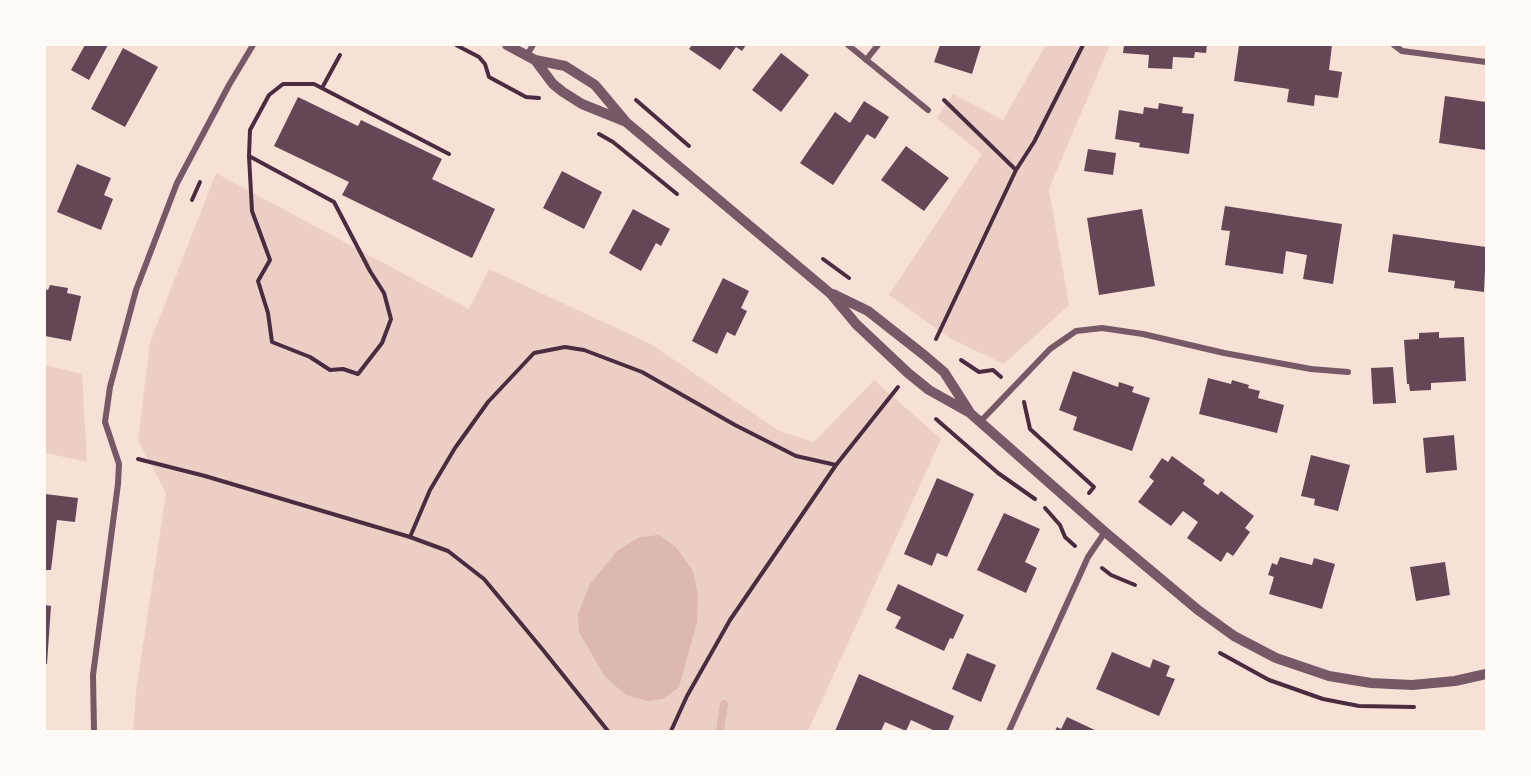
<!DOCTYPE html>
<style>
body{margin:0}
#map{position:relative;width:1531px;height:776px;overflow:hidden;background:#f7e1d7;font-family:"Crimson Pro",serif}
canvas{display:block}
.frame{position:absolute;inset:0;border:46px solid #fffaf5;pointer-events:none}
</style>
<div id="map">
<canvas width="1531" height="776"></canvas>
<div class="frame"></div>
</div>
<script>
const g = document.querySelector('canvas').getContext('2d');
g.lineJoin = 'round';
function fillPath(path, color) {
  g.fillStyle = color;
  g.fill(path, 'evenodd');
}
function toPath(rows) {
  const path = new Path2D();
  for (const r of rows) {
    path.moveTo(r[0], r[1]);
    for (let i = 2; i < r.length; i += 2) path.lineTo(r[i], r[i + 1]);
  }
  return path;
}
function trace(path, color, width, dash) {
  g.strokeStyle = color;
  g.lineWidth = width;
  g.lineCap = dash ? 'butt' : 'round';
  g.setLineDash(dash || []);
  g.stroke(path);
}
const green = toPath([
 [1046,45,1110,45,1049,189,1069,305,1004,364,951,339,889,295,982,154,937,118,953,94,1003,120],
 [216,173,469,309,489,269,651,344,779,431,814,442,874,380,941,439,808,731,133,731,136,692,166,493,138,440,150,342],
 [45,365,82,374,87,462,45,453]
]);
const water = toPath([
 [659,535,676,547,693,571,698,595,697,622,679,687,663,699,648,701,626,695,605,677,579,632,578,614,590,584,618,550,640,537]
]);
const stream = toPath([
 [720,731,724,704]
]);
const building = toPath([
 [85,45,108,45,89,80,71,70],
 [692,45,746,45,742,51,736,47,720,70,689,49],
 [940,45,981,45,972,74,934,62],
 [1124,45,1207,45,1206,53,1195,52,1194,58,1173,57,1172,69,1148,68,1149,55,1123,53],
 [1239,45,1332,45,1329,70,1342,72,1338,98,1315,95,1314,106,1287,102,1289,89,1234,81],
 [123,48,158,67,125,127,91,109],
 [781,53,809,75,781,112,752,90],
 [1445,96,1486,102,1486,150,1439,143],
 [298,97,358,126,361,120,442,159,432,179,495,209,472,258,342,195,349,182,274,146],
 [864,101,889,117,875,139,867,134,833,185,800,163,835,112,850,123],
 [1159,103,1183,107,1182,113,1194,114,1189,154,1139,147,1140,143,1115,139,1119,110,1143,114,1144,107,1158,109],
 [906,146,949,178,924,211,881,180],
 [1088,149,1116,153,1113,175,1084,171],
 [77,164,111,178,104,195,113,199,101,230,57,212],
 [562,171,602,192,584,229,543,208],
 [1225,206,1342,224,1333,284,1303,279,1307,255,1286,251,1283,274,1225,265,1230,231,1221,230],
 [633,209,670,229,661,246,656,243,641,271,609,253],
 [1142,209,1155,286,1099,295,1087,218],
 [1393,234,1486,247,1484,292,1454,288,1455,281,1388,272],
 [723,278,749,291,741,308,747,311,735,336,727,332,717,354,692,341],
 [50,285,68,288,67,293,81,296,71,341,45,336,45,289,48,290],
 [1439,332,1439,338,1464,337,1466,381,1431,383,1431,390,1410,391,1409,384,1407,384,1404,340,1419,339,1419,333],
 [1393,367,1396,403,1373,404,1371,368],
 [1073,371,1118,387,1119,382,1134,387,1132,392,1150,398,1132,451,1073,430,1077,417,1059,410],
 [1208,378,1231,384,1232,380,1249,385,1248,388,1260,391,1258,398,1284,405,1277,433,1199,414],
 [1454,435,1457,470,1426,473,1423,438],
 [1311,455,1350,465,1338,511,1314,505,1315,499,1301,496],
 [1172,456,1205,480,1203,484,1218,495,1221,491,1254,516,1245,528,1250,532,1233,556,1227,552,1221,562,1187,538,1198,522,1183,511,1171,526,1138,502,1154,481,1149,477,1162,458,1168,462],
 [937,478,974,494,947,557,937,553,932,566,904,554],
 [45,494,78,498,75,522,57,520,51,570,45,570],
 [1004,513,1040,529,1025,562,1037,568,1026,593,977,570],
 [1280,557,1312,565,1314,558,1335,564,1322,609,1269,594,1274,577,1268,575,1272,563,1277,565],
 [1445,562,1450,595,1416,601,1410,567],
 [898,584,964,615,953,639,950,638,944,651,895,628,901,617,886,610],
 [45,605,51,606,47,664,45,664],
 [1112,652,1150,668,1153,659,1170,666,1166,676,1175,679,1159,716,1096,689],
 [967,653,996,665,981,702,952,689],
 [859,674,954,716,948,731,935,731,911,720,906,731,885,722,881,731,835,731],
 [1067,717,1097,731,1055,731,1057,727,1061,729]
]);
const path = toPath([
 [456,45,479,57,485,64,489,77,526,97,539,98],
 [322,88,340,55],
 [636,100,689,146],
 [944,100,1016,170],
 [599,134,613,142,677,194],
 [249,156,334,202,370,271,384,293,391,319,382,343,358,374,343,369,330,370,310,357,272,342,268,313,258,281,270,260,252,211,249,156,250,130,269,95,283,84,314,84,449,154],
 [192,200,200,182],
 [823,259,849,278],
 [936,339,1016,170,1034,142,1083,45],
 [961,360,979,372,993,370,1001,377],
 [1024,402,1030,429,1094,487,1089,493],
 [936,419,998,473,1035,499],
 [138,459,205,476,410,537,448,551,484,579,543,650,608,731],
 [1045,508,1060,525,1065,537,1075,546],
 [410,537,430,490,455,448,488,402,534,353,565,347,584,350,642,372,735,425,796,456,836,465],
 [1102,568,1111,575,1135,585],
 [1220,653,1269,680,1323,699,1359,706,1414,707],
 [671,731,687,696,730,620,836,465,898,387]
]);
const minor = toPath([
 [848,45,928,110],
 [1394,45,1402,51,1486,62],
 [527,55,533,45],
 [866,60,878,45],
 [980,422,1050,349,1076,331,1102,328,1143,334,1224,353,1311,369,1348,372],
 [94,731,93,675,118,484,119,464,105,422,110,387,136,290,177,183,229,85,253,45],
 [1009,731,1088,557,1105,532]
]);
const tertiary = toPath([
 [507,45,535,60,565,66,595,85,626,122,831,294,856,324,908,373,929,390,970,413,1105,532,1198,610,1234,636,1276,658,1329,676,1371,683,1412,685,1455,681,1486,674],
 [535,60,553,84,563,92,582,104,624,121],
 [833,294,868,311,924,355,944,372,969,411]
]);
fillPath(green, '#ebcfc5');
fillPath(water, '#dcb8b0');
trace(stream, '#dcb8b0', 8);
fillPath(building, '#644757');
trace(path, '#4a2c40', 4);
trace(minor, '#755966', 6);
trace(tertiary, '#755966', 10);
</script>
